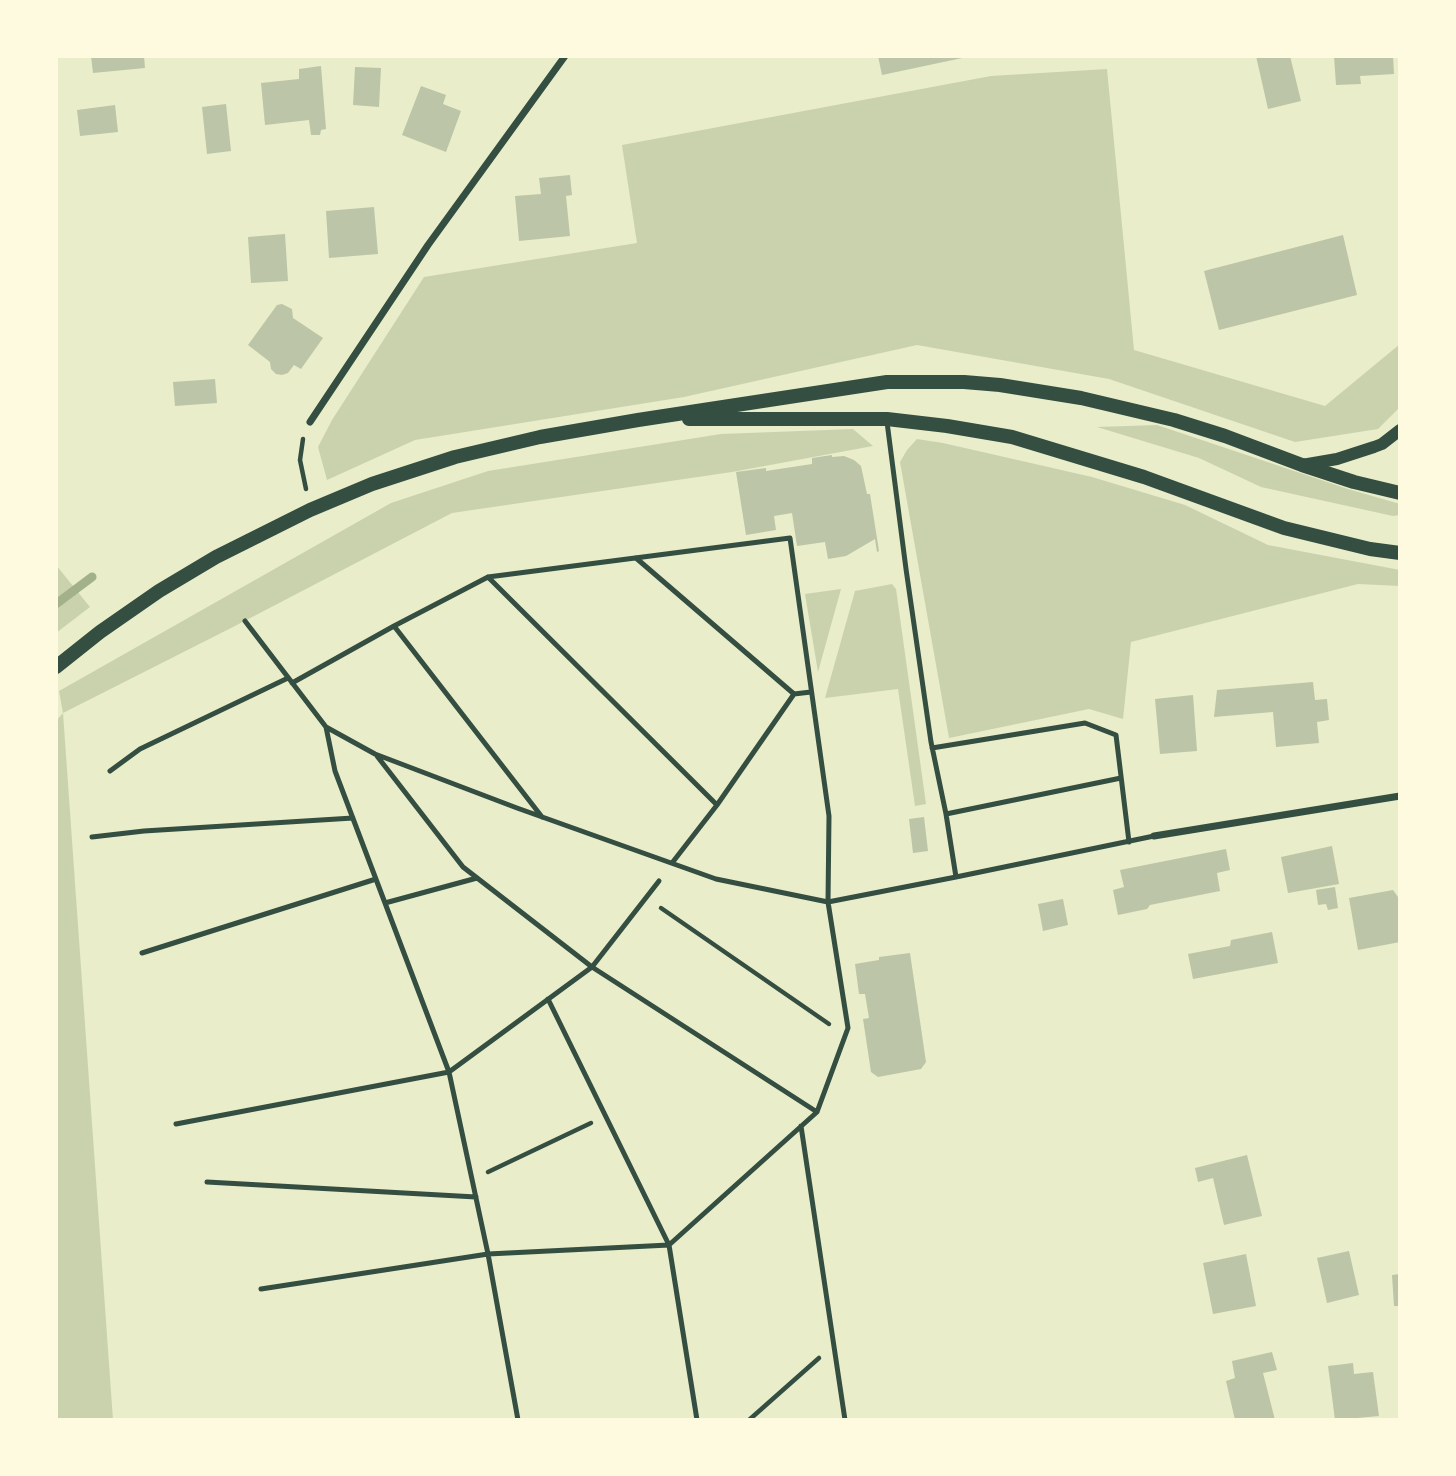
<!DOCTYPE html>
<style>
body{margin:0}
#map{position:relative;width:1456px;height:1476px;overflow:hidden;background:#e9edc9;font-family:Manrope,sans-serif}
canvas{display:block}
.frame{position:absolute;inset:0;border:58px solid #fefae0;pointer-events:none}
</style>
<div id="map">
<canvas width="1456" height="1476"></canvas>
<div class="frame"></div>
</div>
<script>
const g = document.querySelector('canvas').getContext('2d');
g.lineJoin = 'round';
function fillPath(path, color) {
  g.fillStyle = color;
  g.fill(path, 'evenodd');
}
function toPath(rows) {
  const path = new Path2D();
  for (const r of rows) {
    path.moveTo(r[0], r[1]);
    for (let i = 2; i < r.length; i += 2) path.lineTo(r[i], r[i + 1]);
  }
  return path;
}
function trace(path, color, width, dash) {
  g.strokeStyle = color;
  g.lineWidth = width;
  g.lineCap = dash ? 'butt' : 'round';
  g.setLineDash(dash || []);
  g.stroke(path);
}
const green = toPath([
 [1107,69,1134,350,1325,406,1400,344,1400,407,1378,429,1295,442,1109,379,917,345,684,397,415,440,327,480,318,447,332,420,424,277,637,243,622,145,991,76],
 [1157,425,1348,489,1400,504,1400,515,1393,516,1261,487,1199,458,1097,427],
 [853,429,873,446,732,472,452,513,233,627,63,713,113,1420,56,1420,56,721,63,713,59,691,391,503,488,471,721,434],
 [917,439,943,443,1092,477,1185,505,1268,545,1400,570,1400,586,1358,584,1131,642,1123,719,1089,709,949,738,900,462,907,450],
 [56,565,90,607,56,633],
 [892,584,896,589,926,804,915,806,898,689,825,698,855,591],
 [841,589,818,672,805,594]
]);
const stream = toPath([
 [56,604,92,577]
]);
const building = toPath([
 [91,56,144,56,145,68,93,73],
 [878,56,967,56,967,57,882,75],
 [1256,56,1290,56,1301,101,1268,109],
 [1334,56,1393,56,1394,74,1360,76,1361,84,1336,85],
 [321,66,326,129,321,130,320,135,311,135,309,120,265,125,261,83,299,79,299,69],
 [355,67,381,68,379,107,353,105],
 [421,86,446,95,443,104,461,111,446,152,402,135],
 [226,104,231,151,207,154,202,107],
 [115,105,118,132,80,136,77,110],
 [570,175,572,195,566,196,570,236,519,241,515,196,541,194,539,178],
 [374,207,378,254,329,258,326,211],
 [285,234,288,281,251,283,248,237],
 [1343,235,1357,295,1219,330,1204,271],
 [282,304,292,309,293,318,323,338,301,369,294,365,288,373,282,375,276,374,271,369,270,362,248,345,277,305],
 [215,379,217,403,175,406,173,382],
 [832,455,832,457,844,456,854,460,861,466,867,494,870,494,879,551,877,552,875,539,846,556,828,559,825,542,797,546,792,513,774,516,776,530,746,535,736,472,766,468,766,471,812,464,812,458],
 [1313,682,1315,700,1327,699,1329,720,1317,722,1319,743,1276,747,1273,712,1214,717,1217,690],
 [1193,695,1197,751,1160,754,1155,699],
 [924,817,928,851,913,853,909,819],
 [1332,846,1339,884,1288,893,1281,857],
 [1226,849,1230,870,1217,873,1220,891,1150,905,1147,909,1118,915,1113,890,1124,887,1120,870],
 [1335,887,1338,908,1328,910,1326,904,1318,905,1316,890],
 [1393,890,1398,897,1400,910,1400,942,1358,950,1349,898],
 [1063,899,1068,925,1043,931,1038,904],
 [1272,932,1278,963,1193,979,1188,954,1230,946,1231,940],
 [910,953,926,1062,921,1069,878,1077,871,1072,863,1019,869,1018,865,994,859,994,855,964,879,960,879,957],
 [1247,1155,1262,1216,1224,1225,1213,1178,1198,1182,1195,1168],
 [1349,1251,1359,1295,1327,1303,1317,1258],
 [1246,1254,1256,1306,1213,1314,1203,1263],
 [1400,1274,1400,1306,1394,1306,1392,1275],
 [1272,1352,1277,1370,1263,1373,1275,1420,1235,1420,1226,1381,1235,1378,1232,1361],
 [1353,1363,1354,1374,1373,1372,1379,1416,1335,1420,1328,1366]
]);
const path = toPath([
 [303,439,300,460,306,489],
 [661,908,829,1024],
 [488,1172,591,1123],
 [749,1420,819,1358]
]);
const service = toPath([
 [887,422,906,569,931,742,946,814,956,877,1154,836],
 [636,558,794,694],
 [488,577,717,805],
 [245,621,326,727,375,754,517,808,716,879,828,902,956,877],
 [394,626,542,817],
 [326,727,335,771,449,1072,488,1254,518,1420],
 [932,748,1085,723,1116,735,1129,842],
 [377,756,463,867,592,967,817,1112],
 [110,771,140,749,288,678],
 [946,814,1121,778],
 [92,837,144,831,353,818],
 [672,863,717,805,794,694,811,692],
 [385,903,477,878],
 [142,953,376,879],
 [548,999,669,1245,697,1420],
 [176,1124,449,1072,592,967,659,881],
 [801,1126,845,1420],
 [207,1182,476,1197],
 [261,1289,488,1254,669,1245,817,1112,848,1028,828,902,829,816,790,538,488,577,394,626,292,683]
]);
const minor = toPath([
 [310,422,428,245,565,56],
 [1154,836,1400,796]
]);
const tertiary = toPath([
 [1302,465,1337,459,1374,447,1382,444,1400,430]
]);
const secondary = toPath([
 [689,419,887,419,947,426,1012,437,1144,477,1284,528,1370,549,1400,553],
 [56,667,100,632,159,591,216,557,310,510,372,484,455,457,540,437,638,420,887,382,964,382,1000,385,1081,398,1174,420,1225,436,1302,465,1354,482,1400,493]
]);
fillPath(green, '#cad2ad');
trace(stream, '#a3b18a', 9);
fillPath(building, '#bcc5a7');
trace(path, '#344e41', 4.5);
trace(service, '#344e41', 5);
trace(minor, '#344e41', 7);
trace(tertiary, '#344e41', 12);
trace(secondary, '#344e41', 14);
</script>
